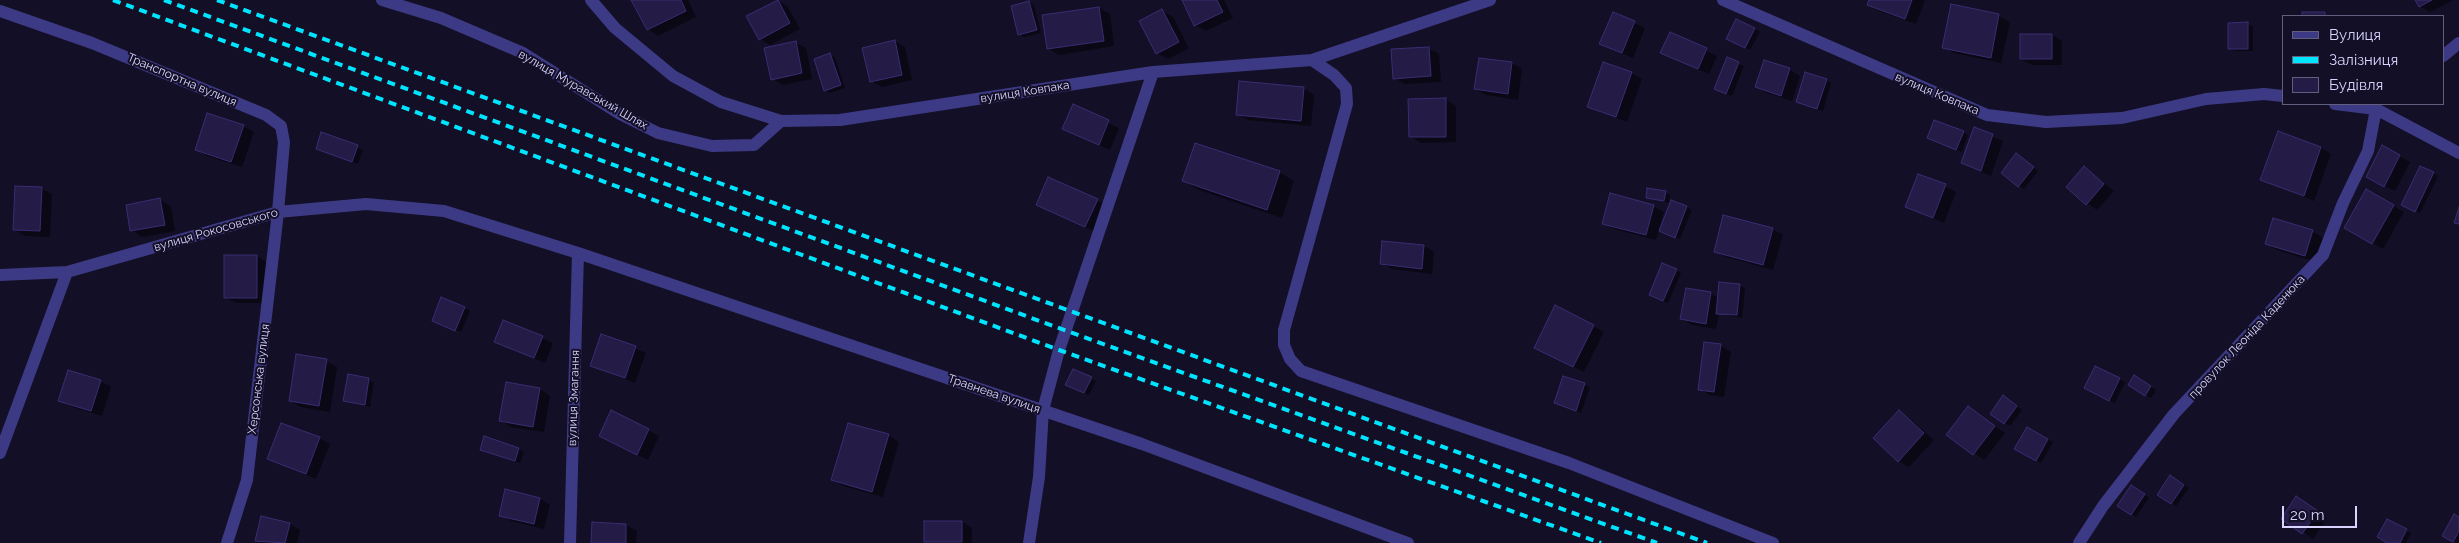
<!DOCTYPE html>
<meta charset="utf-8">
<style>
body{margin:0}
#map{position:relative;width:2459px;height:543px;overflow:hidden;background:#130f26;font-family:Raleway,sans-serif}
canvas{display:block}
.legend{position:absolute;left:2282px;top:15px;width:162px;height:90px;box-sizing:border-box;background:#130f26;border:1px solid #625e7d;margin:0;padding:6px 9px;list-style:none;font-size:15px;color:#d9d4ff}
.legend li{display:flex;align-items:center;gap:10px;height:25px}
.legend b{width:25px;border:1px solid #625e7d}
.scale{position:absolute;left:2282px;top:506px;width:75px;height:22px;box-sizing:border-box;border:2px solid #d9d4ff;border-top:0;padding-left:6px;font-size:15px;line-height:18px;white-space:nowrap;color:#d9d4ff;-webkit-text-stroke:4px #130f26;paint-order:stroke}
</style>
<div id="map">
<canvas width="2459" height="543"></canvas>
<ul class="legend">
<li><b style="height:6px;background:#3d3a85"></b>Вулиця</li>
<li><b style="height:6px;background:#00e5ff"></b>Залізниця</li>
<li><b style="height:14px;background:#241b47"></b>Будівля</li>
</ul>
<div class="scale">20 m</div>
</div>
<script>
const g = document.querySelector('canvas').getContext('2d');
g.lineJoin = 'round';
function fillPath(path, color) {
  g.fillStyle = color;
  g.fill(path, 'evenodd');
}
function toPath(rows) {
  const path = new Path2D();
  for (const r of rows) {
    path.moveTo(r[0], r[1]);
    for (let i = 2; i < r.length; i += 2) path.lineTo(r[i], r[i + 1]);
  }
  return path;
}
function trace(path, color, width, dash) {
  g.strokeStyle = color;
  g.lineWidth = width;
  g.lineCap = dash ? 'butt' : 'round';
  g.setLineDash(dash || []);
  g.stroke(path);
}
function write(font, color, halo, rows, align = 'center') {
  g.font = font + ' Raleway,sans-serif';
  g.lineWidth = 4;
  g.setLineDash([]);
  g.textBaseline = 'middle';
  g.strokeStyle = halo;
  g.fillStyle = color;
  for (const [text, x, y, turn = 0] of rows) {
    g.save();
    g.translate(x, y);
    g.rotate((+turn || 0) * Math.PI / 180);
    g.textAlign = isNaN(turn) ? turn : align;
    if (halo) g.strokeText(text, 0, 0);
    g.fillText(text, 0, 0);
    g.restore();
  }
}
const shadow = toPath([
 [633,0,688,0,696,17,658,36,648,29],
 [1183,0,1224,0,1233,18,1206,31,1195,25],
 [1870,0,1925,0,1916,24,1879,11,1868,5],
 [2417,0,2453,0,2430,12,2420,6],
 [778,1,788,7,800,29,770,45,760,39],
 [1029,2,1034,5,1041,33,1024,37,1019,34],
 [1952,6,1999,16,2010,22,2001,63,1954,53,1944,47],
 [1099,8,1110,14,1114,46,1059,55,1048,48],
 [1162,11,1173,17,1189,48,1168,59,1157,53],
 [1614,14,1645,28,1633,58,1601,44],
 [1737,20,1760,32,1750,50,1733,42],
 [2248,24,2253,27,2253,51,2235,51,2229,48],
 [1670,33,1717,56,1709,74,1672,58],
 [2052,35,2062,41,2062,65,2032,65,2021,59],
 [895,41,905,47,912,80,882,87,871,81],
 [795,42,806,48,812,79,783,85,773,79],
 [1428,48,1439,54,1441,82,1405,84,1394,78],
 [830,55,835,58,845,88,830,93,825,90],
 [1728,59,1744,66,1732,96,1721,92],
 [1765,62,1790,70,1800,76,1792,101,1767,93,1757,87],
 [1512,63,1522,69,1518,100,1486,95,1476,89],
 [1631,73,1642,79,1627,122,1589,107],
 [1826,80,1831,83,1823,111,1803,104],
 [1303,88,1314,95,1311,126,1248,120,1237,114],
 [1445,99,1456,106,1456,142,1421,143,1410,136],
 [1073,106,1119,128,1110,150,1064,129],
 [243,126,254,132,242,167,207,156,197,150],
 [1975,129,2003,141,1991,176,1963,163],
 [1963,132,1968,135,1962,152,1934,141],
 [2279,133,2321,148,2331,154,2314,201,2262,179],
 [322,134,363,150,358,164,317,149],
 [2383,147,2410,162,2395,191,2378,183],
 [2022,158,2038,171,2024,189,2002,172],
 [2421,167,2438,176,2420,213,2407,207],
 [2084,168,2114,191,2097,210,2087,203],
 [1279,172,1294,181,1282,218,1199,190,1184,181],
 [1945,186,1956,192,1944,223,1907,207],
 [41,188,52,194,50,237,25,236,15,230],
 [2367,191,2404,212,2383,249,2346,228],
 [1665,192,1670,195,1669,203,1647,197],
 [160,200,171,206,175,231,142,237,132,230],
 [1097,200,1108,206,1096,232,1037,205],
 [1653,206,1664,212,1659,229,1661,229,1687,207,1692,210,1680,239,1659,230,1656,240,1614,229,1604,223],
 [2274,220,2313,232,2323,238,2316,262,2277,250,2267,244],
 [1772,229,1783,235,1773,270,1726,257,1715,251],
 [1424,246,1434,252,1432,274,1392,269,1381,263],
 [257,256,267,262,267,303,236,303,225,297],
 [1676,270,1681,273,1668,303,1655,298],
 [1739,285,1745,288,1742,318,1719,314,1716,329,1692,325,1682,319,1687,289,1711,294,1719,298],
 [465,308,470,311,461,332,438,323],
 [503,322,553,343,545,363,495,342],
 [1593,326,1604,332,1584,372,1546,353],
 [602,335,646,353,635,383,591,366],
 [1721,346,1731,352,1724,397,1710,395,1699,389],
 [326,361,337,367,330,412,301,407,290,401],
 [2096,367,2125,382,2115,403,2091,391],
 [1074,370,1096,381,1089,395,1072,387],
 [349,376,374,382,370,407,344,400],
 [1564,377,1590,387,1581,413,1555,403],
 [2134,377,2156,390,2151,398,2129,385],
 [100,381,111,387,102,416,70,406,60,400],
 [507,384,540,389,550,396,544,432,511,427,501,421],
 [2008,400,2022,410,2010,426,1991,414],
 [1968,408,2005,433,1984,460,1948,435],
 [612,412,659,436,648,460,611,442],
 [1899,412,1909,418,1934,440,1909,467,1899,461],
 [2027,428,2053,442,2041,463,2016,449],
 [888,435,899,442,883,497,843,486,833,480],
 [319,438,330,444,316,479,269,459],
 [482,449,519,449,524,452,520,463],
 [2171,476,2189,488,2176,506,2171,503],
 [2137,489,2149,498,2136,517,2119,506],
 [506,491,540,499,550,505,544,529,511,521,500,515],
 [2307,504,2327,518,2313,539,2303,532],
 [262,517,290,524,300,530,297,543,261,543,256,540],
 [2459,519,2459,542,2457,543,2443,535],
 [962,522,972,528,972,543,929,543,925,541],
 [593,524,626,525,637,531,636,543,593,543],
 [2406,530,2411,533,2406,543,2390,543]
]);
const building = toPath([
 [631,0,681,0,686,11,647,30,631,0],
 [778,0,790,23,759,40,746,16,778,0],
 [1182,0,1217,0,1223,12,1194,26,1182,0],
 [1869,0,1912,0,1905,19,1867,5,1869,0],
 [2415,0,2432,0,2419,7,2415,0],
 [1029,1,1037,30,1018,35,1011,6,1029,1],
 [1951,4,1999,14,1991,58,1942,48,1951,4],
 [1099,7,1104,41,1047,49,1042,15,1099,7],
 [1162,9,1179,42,1156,54,1139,21,1162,9],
 [1613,12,1635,21,1622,53,1599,44,1613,12],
 [2302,12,2325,12,2325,16,2302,16,2302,12],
 [1736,19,1755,28,1745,48,1726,39,1736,19],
 [2248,22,2248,49,2228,49,2228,23,2248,22],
 [1670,32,1707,48,1698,69,1660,53,1670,32],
 [2020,34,2052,34,2052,59,2020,59,2020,34],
 [895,40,902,75,870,82,862,48,895,40],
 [796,41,802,73,771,80,764,48,796,41],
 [1429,47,1431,76,1393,79,1391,49,1429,47],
 [830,53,841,85,824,91,814,59,830,53],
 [1727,57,1739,62,1726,94,1714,89,1727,57],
 [1479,58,1512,62,1508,94,1474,89,1479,58],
 [1764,60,1790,68,1781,96,1755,87,1764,60],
 [1603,62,1632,72,1616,117,1587,107,1603,62],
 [1805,72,1827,79,1817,109,1796,102,1805,72],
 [1239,81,1304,87,1301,121,1236,115,1239,81],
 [1446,98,1446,137,1409,137,1408,99,1446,98],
 [1073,104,1109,120,1099,145,1062,129,1073,104],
 [207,113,244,125,231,162,195,150,207,113],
 [1934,120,1964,131,1956,150,1927,138,1934,120],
 [1974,127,1993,134,1981,171,1961,163,1974,127],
 [2278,131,2321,147,2304,196,2260,180,2278,131],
 [321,132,358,145,352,162,316,149,321,132],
 [1195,143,1280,171,1267,210,1182,181,1195,143],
 [2382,145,2400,155,2384,187,2366,177,2382,145],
 [2016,153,2034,167,2018,187,2001,173,2016,153],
 [2084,166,2104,184,2086,205,2066,187,2084,166],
 [2420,166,2434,172,2415,212,2401,205,2420,166],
 [1918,174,1946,184,1933,218,1905,207,1918,174],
 [1048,177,1098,199,1085,227,1036,205,1048,177],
 [15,186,42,187,40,231,13,230,15,186],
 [1647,188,1666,191,1664,201,1646,198,1647,188],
 [2366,189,2394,205,2372,244,2344,228,2366,189],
 [1610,193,1654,205,1646,235,1602,224,1610,193],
 [160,198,165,225,130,231,126,205,160,198],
 [1671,200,1687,206,1675,238,1659,231,1671,200],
 [2459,207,2459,224,2454,223,2459,207],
 [1723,215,1773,228,1763,265,1714,252,1723,215],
 [2273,218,2313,230,2305,256,2265,244,2273,218],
 [1382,241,1424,245,1422,269,1380,264,1382,241],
 [224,255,257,255,257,298,224,298,224,255],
 [1662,263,1677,269,1663,301,1649,295,1662,263],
 [1719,282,1740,284,1737,315,1716,314,1719,282],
 [1686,288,1711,292,1706,324,1680,319,1686,288],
 [441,297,465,307,455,331,432,321,441,297],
 [1555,305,1594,325,1573,367,1534,348,1555,305],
 [503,320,543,336,534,358,494,342,503,320],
 [601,334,636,346,625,378,590,366,601,334],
 [1704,342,1721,344,1714,392,1698,390,1704,342],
 [296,354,327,359,319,406,289,401,296,354],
 [2095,366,2120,378,2109,401,2084,388,2095,366],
 [1073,369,1092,377,1084,393,1065,385,1073,369],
 [68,370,101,380,91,411,58,401,68,370],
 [348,374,369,378,365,405,343,401,348,374],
 [2134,375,2151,386,2145,396,2128,385,2134,375],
 [1563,376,1585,383,1576,411,1554,403,1563,376],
 [506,382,540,388,533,427,499,421,506,382],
 [2003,395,2017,406,2004,424,1990,414,2003,395],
 [1968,406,1995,426,1973,455,1946,435,1968,406],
 [611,410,649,429,637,455,599,436,611,410],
 [1899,410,1924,433,1898,462,1873,438,1899,410],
 [281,423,320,437,306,474,267,459,281,423],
 [848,423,889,434,872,492,831,480,848,423],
 [2027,427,2048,439,2036,461,2014,449,2027,427],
 [484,436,519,448,515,461,480,450,484,436],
 [2170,475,2184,485,2171,504,2157,495,2170,475],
 [2131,485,2145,494,2131,515,2117,506,2131,485],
 [505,489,540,498,534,524,499,516,505,489],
 [2296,496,2318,511,2302,534,2281,519,2296,496],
 [2454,514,2459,517,2459,531,2453,542,2442,536,2454,514],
 [261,516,290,523,285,543,255,541,261,516],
 [2387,519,2407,529,2400,543,2387,543,2377,537,2387,519],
 [924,521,962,521,962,542,924,542,924,521],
 [592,522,626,524,626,543,591,543,592,522]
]);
const minor = toPath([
 [382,0,441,18,523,53,620,114,658,133,712,146,754,145,781,121],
 [591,0,615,28,673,76,721,102,781,121,840,120,1153,72,1312,60,1490,0],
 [1723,0,1987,115,2046,122,2122,118,2206,99,2264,94,2283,96],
 [0,11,92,43,266,115,281,126,284,142,278,212,247,480,227,543],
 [2443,56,2459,43],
 [1312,60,1334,75,1346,88,1347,104,1284,330,1284,345,1290,359,1301,371,1569,463,1773,543],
 [2335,104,2376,109,2459,153],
 [0,275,67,272,278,212,366,204,444,211,578,253,1142,444,1408,543],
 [0,453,67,272],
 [570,543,578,253],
 [1029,543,1039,477,1043,410,1059,350,1153,72],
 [2079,543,2103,506,2174,414,2323,255,2343,203,2368,151,2376,109]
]);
const rail = toPath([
 [113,0,1059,350,1601,543],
 [164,0,1067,331,1657,543],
 [217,0,1707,543]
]);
const streetNames = [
 ["Транспортна вулиця",182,80,23],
 ["вулиця Муравський Шлях",583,90,30],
 ["вулиця Ковпака",1025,92,-9],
 ["вулиця Ковпака",1937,94,23],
 ["вулиця Рокосовського",216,230,-16],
 ["провулок Леоніда Каденюка",2247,337,-47],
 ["Херсонська вулиця",259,379,-83],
 ["Травнева вулиця",994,394,19],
 ["вулиця Змагання",574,398,-88]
];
fillPath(shadow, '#0007');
fillPath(building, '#241b47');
trace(building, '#3b2d73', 1);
trace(minor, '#3d3a85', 12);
trace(rail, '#00e5ff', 4, [8, 6]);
write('12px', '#d9d4ff', '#130f26', streetNames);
</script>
